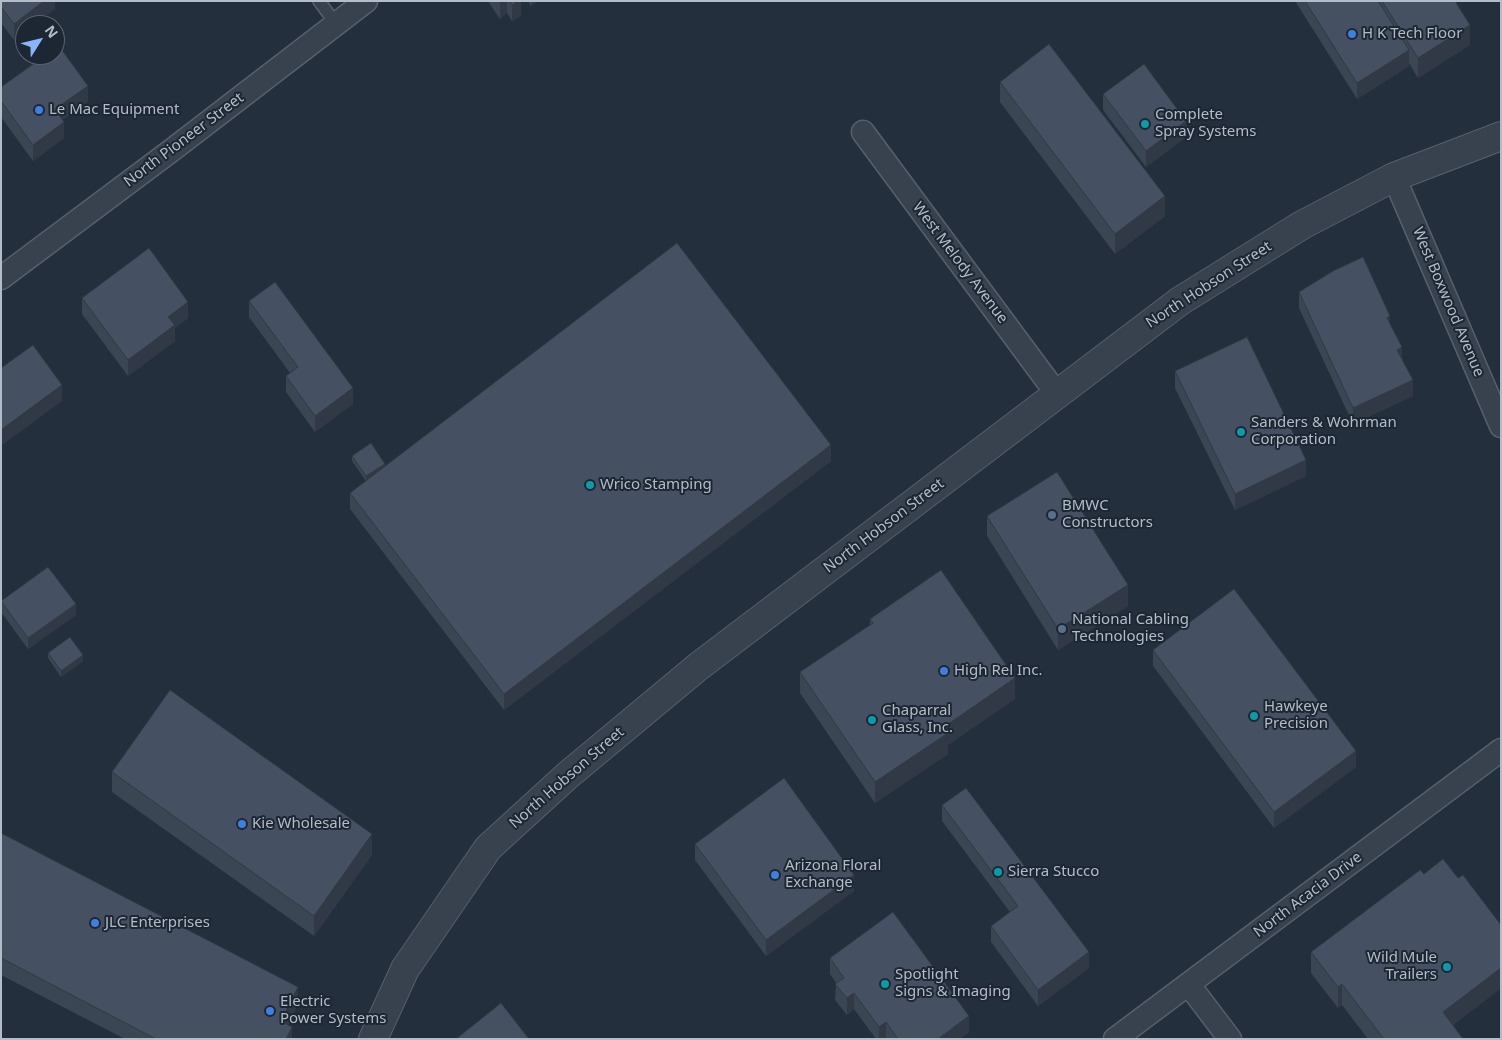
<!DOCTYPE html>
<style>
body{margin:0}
#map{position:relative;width:1502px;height:1040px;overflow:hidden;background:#242f3e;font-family:"Noto Sans",sans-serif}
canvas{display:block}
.frame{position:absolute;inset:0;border:2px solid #b4bcc9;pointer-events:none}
.north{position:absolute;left:15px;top:15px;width:50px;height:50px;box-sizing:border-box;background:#1d2633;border:1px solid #59626f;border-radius:50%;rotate:54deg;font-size:14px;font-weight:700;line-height:20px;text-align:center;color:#b4bcc9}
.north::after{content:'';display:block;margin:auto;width:18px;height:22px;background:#8ab4f8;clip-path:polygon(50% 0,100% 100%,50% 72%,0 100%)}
</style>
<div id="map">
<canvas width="1502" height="1040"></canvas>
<div class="frame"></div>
<div class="north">N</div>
</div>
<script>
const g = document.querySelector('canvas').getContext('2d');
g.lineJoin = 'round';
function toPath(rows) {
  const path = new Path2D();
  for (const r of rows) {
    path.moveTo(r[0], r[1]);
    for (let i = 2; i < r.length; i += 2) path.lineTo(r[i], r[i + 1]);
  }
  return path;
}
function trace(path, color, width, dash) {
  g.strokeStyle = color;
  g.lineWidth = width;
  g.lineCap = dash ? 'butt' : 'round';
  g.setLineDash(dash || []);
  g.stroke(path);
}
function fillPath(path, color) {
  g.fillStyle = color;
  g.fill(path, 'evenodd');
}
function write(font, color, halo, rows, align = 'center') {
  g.font = font + ' "Noto Sans",sans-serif';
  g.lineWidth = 4;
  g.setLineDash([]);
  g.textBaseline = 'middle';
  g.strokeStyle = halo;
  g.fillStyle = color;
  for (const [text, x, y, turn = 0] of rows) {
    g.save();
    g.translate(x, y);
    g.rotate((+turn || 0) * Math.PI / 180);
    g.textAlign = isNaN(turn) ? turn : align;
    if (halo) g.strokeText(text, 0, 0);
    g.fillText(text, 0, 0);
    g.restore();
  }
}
const service = toPath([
 [319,1,336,24]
]);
const minor = toPath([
 [863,132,1057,394],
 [1394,177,1501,426],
 [1,278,172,150,366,1],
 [1189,985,1230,1039],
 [1115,1039,1501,750]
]);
const tertiary = toPath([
 [373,1039,405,969,488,848,568,775,699,666,1180,301,1302,225,1394,177,1501,136]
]);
const wall = toPath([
 [1,1,55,1,55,9,25,25,25,32,14,40,1,23],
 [488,1,521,1,521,16,512,21,507,13,500,19],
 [528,1,538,1,531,6],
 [1295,1,1455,1,1470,45,1418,78,1409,63,1409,66,1357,99],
 [1000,82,1165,216,1115,254,1000,102],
 [1,87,88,102,62,120,64,138,33,161,1,117],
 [1103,94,1186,137,1146,167,1103,110],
 [1299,292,1390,325,1402,357,1413,396,1353,424,1299,308],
 [82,298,188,318,175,328,175,341,128,376,82,314],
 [249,301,353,404,315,432,286,392,286,376,290,373,249,317],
 [1175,371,1306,476,1235,510,1175,388],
 [352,456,385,467,831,461,504,710,350,509,350,493,366,481,352,461],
 [987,516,1128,606,1058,650,987,536],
 [1,601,76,615,28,649,1,612],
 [870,619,1015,699,948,745,948,754,875,803,800,693,800,672,870,625],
 [1153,650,1356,767,1274,828,1153,666],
 [48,653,83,661,61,677,48,658],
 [112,772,372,855,314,936,112,792],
 [942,805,1089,968,1038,1006,991,942,991,926,1010,912,942,821],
 [1,833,298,1003,288,1025,292,1039,125,1039,1,975],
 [695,844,854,891,766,956,695,860],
 [1424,874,1501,988,1453,1025,1463,1039,1368,1039,1342,1005,1338,1008,1311,973,1311,952],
 [830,958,969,1032,960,1039,876,1039,854,1009,847,1015,835,1000,836,983,830,974]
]);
const shadedWall = toPath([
 [44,1,55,1,55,9,34,25,25,25,25,32,14,40,14,24],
 [501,1,507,1,507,13,500,19,500,2],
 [518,1,521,1,521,16,512,21,512,5],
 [531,1,538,1,531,6],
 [1470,25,1470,45,1418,78,1418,58],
 [1409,50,1409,66,1357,99,1357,83],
 [88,86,88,102,55,125,55,109],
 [1186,121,1186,137,1146,167,1146,151],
 [64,122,64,138,33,161,33,145],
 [1165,196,1165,216,1115,254,1115,234],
 [188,302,188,318,175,328,175,341,128,376,128,360,168,317],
 [1390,316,1390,332,1387,318],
 [1402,347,1402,364,1397,350],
 [1413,380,1413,396,1353,424,1353,408],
 [62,385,62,401,1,446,1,430],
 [353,388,353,404,315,432,315,416],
 [831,445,831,461,504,710,504,694],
 [1306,460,1306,476,1235,510,1235,494],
 [385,464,385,469,366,482,366,476],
 [1128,585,1128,606,1058,650,1058,629],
 [76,604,76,615,28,649,28,638],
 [83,655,83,661,61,677,61,671],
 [1015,678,1015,699,948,745,948,754,875,803,875,782,944,727],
 [1356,751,1356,767,1274,828,1274,812],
 [372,834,372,855,314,936,314,916],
 [854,875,854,891,766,956,766,940],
 [1089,952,1089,968,1038,1006,1038,990],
 [1501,968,1501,988,1443,1032,1443,1012],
 [1342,984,1342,1005,1338,1008,1338,987],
 [298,987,298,1003,281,1037,281,1021],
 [854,993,854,1009,847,1015,847,998],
 [969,1016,969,1032,960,1039,938,1039],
 [886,1022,886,1039,879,1039,879,1027],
 [292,1027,292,1039,286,1039]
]);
const building = toPath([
 [1,1,44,1,14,24,1,7,1,1],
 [510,1,518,1,512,5,510,1],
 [1305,1,1378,1,1409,50,1357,83,1305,1],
 [1382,1,1455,1,1470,25,1418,58,1382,1],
 [1049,44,1165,196,1115,234,1000,82,1049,44],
 [59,46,88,86,55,109,64,122,33,145,1,101,1,87,46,55,55,55,55,48,59,46],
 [1144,64,1186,121,1146,151,1103,94,1144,64],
 [677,243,831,445,504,694,350,493,677,243],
 [149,248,188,302,168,317,175,325,128,360,82,298,149,248],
 [1363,257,1390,316,1387,318,1402,347,1397,350,1413,380,1353,408,1299,292,1333,271,1363,257],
 [275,282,353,388,315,416,286,376,298,367,249,301,275,282],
 [1247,337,1306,460,1235,494,1175,371,1247,337],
 [33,345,62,385,1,430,1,368,33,345],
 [371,443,385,464,366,476,352,456,371,443],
 [1057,472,1128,585,1058,629,987,516,1057,472],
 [48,567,76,604,28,638,1,601,48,567],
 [941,570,1015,678,944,727,948,733,875,782,800,672,873,623,870,619,941,570],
 [1234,589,1356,751,1274,812,1153,650,1234,589],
 [70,637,83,655,61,671,48,653,70,637],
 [170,690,372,834,314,916,112,772,170,690],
 [784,778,854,875,766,940,695,844,784,778],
 [966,788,1089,952,1038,990,991,926,1018,906,942,805,966,788],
 [1,833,298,987,281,1021,292,1027,286,1039,156,1039,1,958,1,833],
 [1443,859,1458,878,1463,875,1501,925,1501,968,1443,1012,1463,1039,1384,1039,1342,984,1338,987,1311,952,1420,870,1424,874,1443,859],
 [893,912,969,1016,938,1039,898,1039,886,1022,879,1027,854,993,847,998,835,984,844,978,830,958,893,912],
 [501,1003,529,1039,456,1039,501,1003]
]);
const markers = [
 [1352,34,5,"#3f7fe0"],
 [39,110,5,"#3f7fe0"],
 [1145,124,5,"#0f9aa8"],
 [1241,432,5,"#0f9aa8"],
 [590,485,5,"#0f9aa8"],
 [1052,515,5,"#5c6f8a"],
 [1062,629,5,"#5c6f8a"],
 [944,671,5,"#3f7fe0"],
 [1254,716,5,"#0f9aa8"],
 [872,720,5,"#0f9aa8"],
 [242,824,5,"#3f7fe0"],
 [998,872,5,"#0f9aa8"],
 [775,875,5,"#3f7fe0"],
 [95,923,5,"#3f7fe0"],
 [1447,967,5,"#0f9aa8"],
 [885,984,5,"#0f9aa8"],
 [270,1011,5,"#3f7fe0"]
];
const poiNames = [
 ["H K Tech Floor",1362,34],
 ["Le Mac Equipment",49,110],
 ["Complete",1155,115],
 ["Spray Systems",1155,132],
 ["Sanders & Wohrman",1251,423],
 ["Corporation",1251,440],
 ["Wrico Stamping",600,485],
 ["BMWC",1062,506],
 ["Constructors",1062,523],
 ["National Cabling",1072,620],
 ["Technologies",1072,637],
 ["High Rel Inc.",954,671],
 ["Hawkeye",1264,707],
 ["Precision",1264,724],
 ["Chaparral",882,711],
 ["Glass, Inc.",882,728],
 ["Kie Wholesale",252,824],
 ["Arizona Floral",785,866],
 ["Exchange",785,883],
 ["Sierra Stucco",1008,872],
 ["JLC Enterprises",105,923],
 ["Wild Mule",1437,958,"right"],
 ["Trailers",1437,975,"right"],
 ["Spotlight",895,975],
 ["Signs & Imaging",895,992],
 ["Electric",280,1002],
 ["Power Systems",280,1019]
];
const streetNames = [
 ["North Pioneer Street",184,140,-37],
 ["West Melody Avenue",960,263,53],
 ["North Hobson Street",1209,285,-33],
 ["West Boxwood Avenue",1448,302,67],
 ["North Hobson Street",884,526,-37],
 ["North Hobson Street",567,778,-41],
 ["North Acacia Drive",1308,895,-37]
];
trace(service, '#565f6c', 14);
trace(minor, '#565f6c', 25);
trace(tertiary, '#565f6c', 30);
trace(service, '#38414e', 11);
trace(minor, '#38414e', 22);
trace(tertiary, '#38414e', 28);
fillPath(wall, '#3b4654');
fillPath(shadedWall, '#303945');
fillPath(building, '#455162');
trace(building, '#303945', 1);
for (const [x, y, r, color] of markers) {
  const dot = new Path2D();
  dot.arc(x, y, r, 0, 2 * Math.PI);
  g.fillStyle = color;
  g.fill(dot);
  trace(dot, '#1d2633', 2);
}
write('15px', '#b4bcc9', '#1d2633', poiNames, 'left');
write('15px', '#b4bcc9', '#1d2633', streetNames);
</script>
